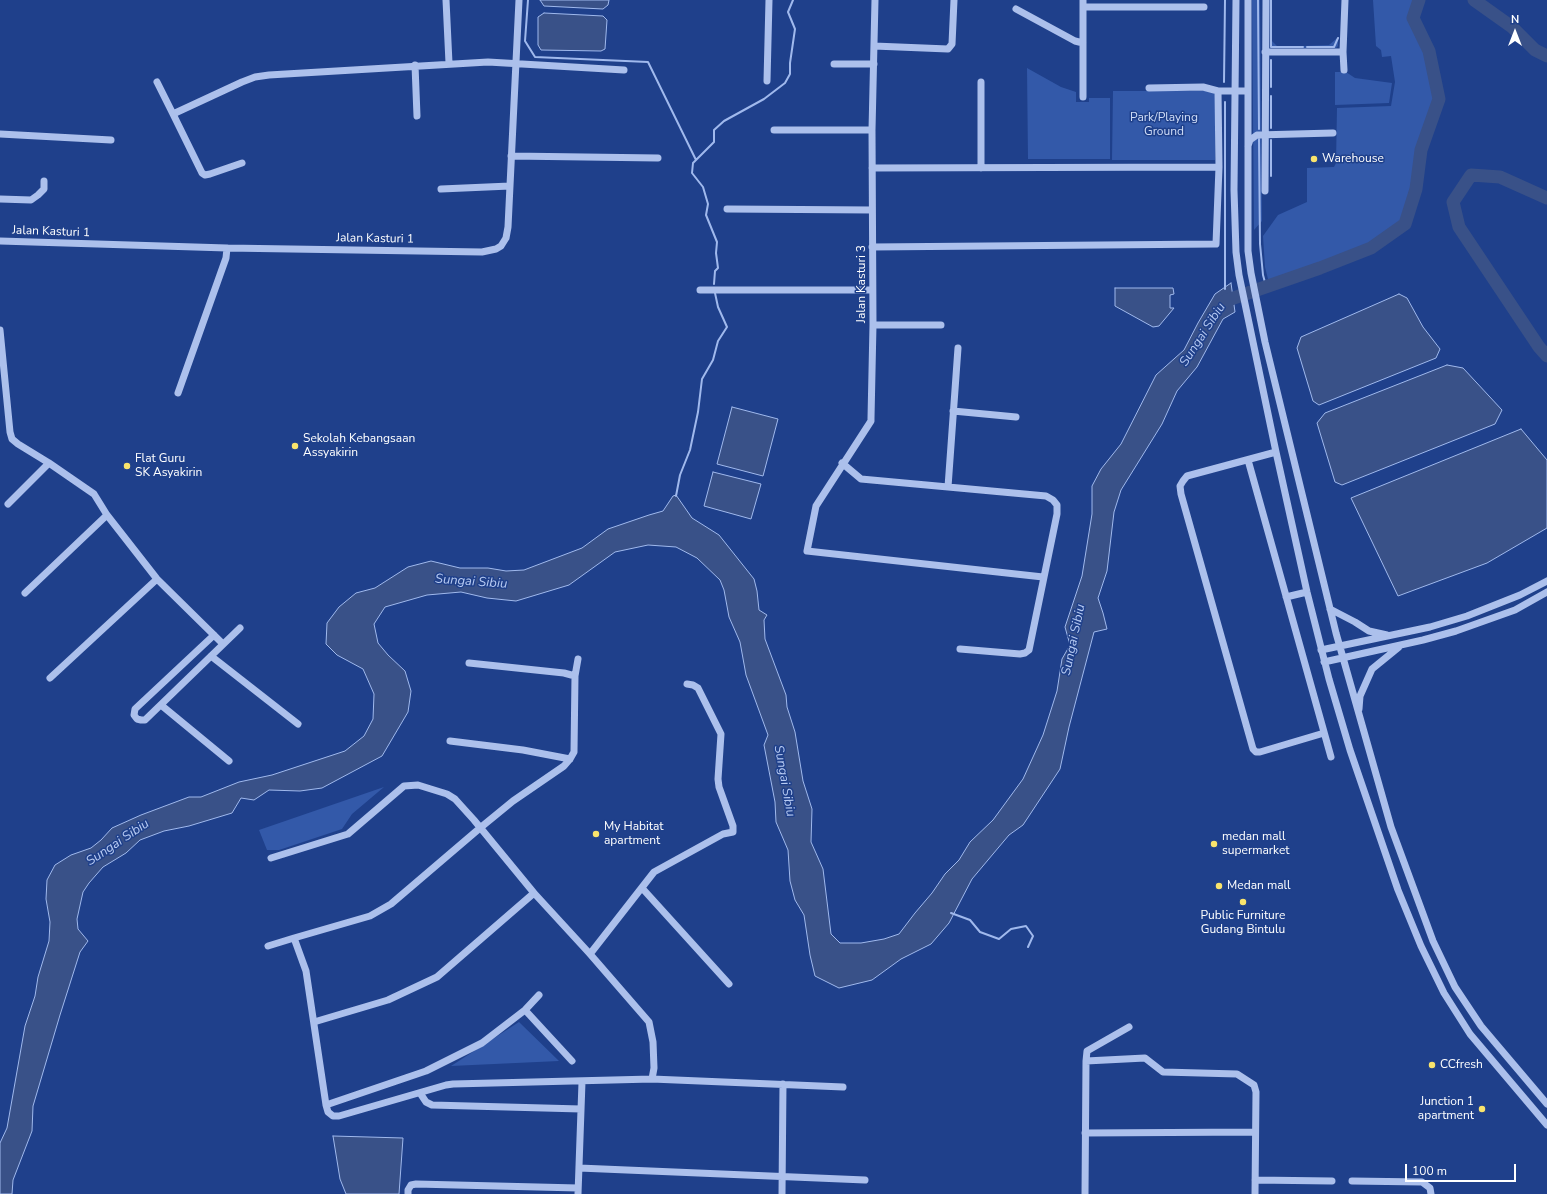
<!DOCTYPE html>
<style>
body{margin:0}
#map{position:relative;width:1547px;height:1194px;overflow:hidden;background:#1f408b;font-family:"Nunito Sans",sans-serif}
canvas{display:block}
.north{position:absolute;left:1495px;top:12px;width:40px;height:40px;-webkit-text-stroke:3px #1f408b;paint-order:stroke;rotate:0deg;font-size:11px;font-weight:700;line-height:16px;text-align:center;color:#fff}
.north::after{content:'';display:block;margin:auto;width:14px;height:18px;background:#fff;clip-path:polygon(50% 0,100% 100%,50% 72%,0 100%)}
.scale{position:absolute;left:1405px;top:1164px;width:111px;height:18px;box-sizing:border-box;border:2px solid #fff;border-top:0;padding-left:5px;font-size:12px;line-height:14px;white-space:nowrap;color:#fff;-webkit-text-stroke:3px #1f408b;paint-order:stroke}
</style>
<div id="map">
<canvas width="1547" height="1194"></canvas>
<div class="north">N</div>
<div class="scale">100 m</div>
</div>
<script>
const g = document.querySelector('canvas').getContext('2d');
g.lineJoin = 'round';
function fillPath(path, color) {
  g.fillStyle = color;
  g.fill(path, 'evenodd');
}
function toPath(rows) {
  const path = new Path2D();
  for (const r of rows) {
    path.moveTo(r[0], r[1]);
    for (let i = 2; i < r.length; i += 2) path.lineTo(r[i], r[i + 1]);
  }
  return path;
}
function trace(path, color, width, dash) {
  g.strokeStyle = color;
  g.lineWidth = width;
  g.lineCap = dash ? 'butt' : 'round';
  g.setLineDash(dash || []);
  g.stroke(path);
}
function write(font, color, halo, rows, align = 'center') {
  g.font = font + ' "Nunito Sans",sans-serif';
  g.lineWidth = 3;
  g.setLineDash([]);
  g.textBaseline = 'middle';
  g.strokeStyle = halo;
  g.fillStyle = color;
  for (const [text, x, y, turn = 0] of rows) {
    g.save();
    g.translate(x, y);
    g.rotate((+turn || 0) * Math.PI / 180);
    g.textAlign = isNaN(turn) ? turn : align;
    if (halo) g.strokeText(text, 0, 0);
    g.fillText(text, 0, 0);
    g.restore();
  }
}
const green = toPath([
 [1252,0,1260,0,1262,221,1254,230],
 [1373,0,1415,0,1411,19,1425,51,1436,97,1418,146,1413,186,1401,221,1371,243,1269,283,1265,267,1263,236,1278,215,1307,202,1307,168,1334,167,1336,163,1337,108,1391,106,1395,82,1391,56,1382,57,1381,50,1376,46],
 [1270,39,1277,46,1303,46,1329,45,1336,39,1338,39,1338,46,1336,48,1274,48,1270,45],
 [1027,68,1061,87,1076,92,1076,102,1089,102,1089,98,1110,98,1110,159,1028,159],
 [1335,72,1346,72,1355,78,1392,83,1389,103,1335,105],
 [1113,91,1216,91,1215,160,1112,160],
 [384,787,352,814,342,829,279,850,267,850,259,830],
 [519,1022,559,1061,451,1066]
]);
const water = toPath([
 [540,0,609,0,608,5,603,9,544,6,540,0],
 [544,13,603,16,607,20,605,49,601,51,541,50,538,45,538,17,544,13],
 [1231,283,1235,312,1223,319,1197,367,1177,391,1162,424,1121,490,1114,512,1107,571,1098,598,1103,613,1107,629,1094,632,1069,727,1060,769,1023,825,1009,835,972,879,949,923,931,944,901,959,872,980,839,988,815,976,810,955,804,915,795,900,790,881,788,850,776,822,775,802,764,745,768,735,746,675,740,642,729,617,724,590,720,580,697,558,676,547,648,545,615,552,569,585,516,601,487,598,461,592,427,595,385,607,374,624,378,643,388,655,405,671,411,691,408,712,382,756,322,788,300,791,269,790,254,800,241,798,232,813,189,826,164,831,140,840,126,853,103,867,89,883,83,892,77,919,78,929,88,941,80,952,60,1015,33,1106,32,1131,13,1180,12,1194,0,1194,0,1143,7,1128,25,1026,35,996,38,977,49,941,50,922,46,899,47,880,55,865,71,855,91,848,101,840,112,828,141,815,189,797,201,797,239,782,272,775,345,751,364,736,373,719,374,694,363,669,337,655,326,644,327,623,339,607,356,593,375,588,408,567,431,561,460,568,488,568,506,571,524,570,582,548,608,529,649,515,663,511,673,496,676,495,692,518,719,535,754,579,757,591,759,610,767,615,764,620,765,639,786,695,787,707,795,732,803,781,812,809,811,842,823,869,831,934,840,943,861,943,884,939,899,934,915,913,932,893,945,874,959,860,970,842,993,820,1023,779,1043,735,1057,691,1062,659,1070,645,1065,627,1082,576,1092,514,1092,486,1101,469,1121,444,1156,375,1184,350,1198,323,1215,294,1231,283],
 [1115,288,1173,288,1174,294,1170,295,1170,308,1174,308,1159,326,1153,327,1115,306,1115,288],
 [1399,294,1407,298,1423,327,1440,349,1436,358,1319,405,1313,401,1297,348,1301,337,1399,294],
 [1447,365,1463,368,1502,410,1495,424,1342,485,1335,482,1317,423,1325,413,1447,365],
 [732,407,778,419,763,476,717,464,732,407],
 [1521,429,1547,460,1547,528,1487,563,1398,596,1351,498,1521,429],
 [713,472,761,484,751,519,704,506,713,472],
 [333,1136,403,1138,399,1194,346,1194,340,1179,333,1136]
]);
const stream = toPath([
 [528,0,525,41,535,57,648,62,696,160],
 [1258,0,1259,129],
 [1271,0,1271,47,1303,47],
 [1307,47,1334,47,1338,38],
 [1271,60,1271,87],
 [1224,82,1225,0],
 [1271,96,1271,128],
 [1225,102,1225,289],
 [1259,139,1260,244,1263,275,1266,286],
 [1271,140,1271,176],
 [714,284,715,271,718,268,716,253,717,242,706,215,708,204,703,187,692,173,693,163,714,142,714,130,724,121,764,99,785,83,790,74,790,63,795,29,788,12,793,0],
 [676,496,680,475,690,450,698,412,702,379,713,360,718,341,727,327,718,307,715,293],
 [951,913,970,920,980,932,999,939,1011,929,1026,926,1033,936,1028,947]
]);
const river = toPath([
 [1474,0,1512,27,1535,50,1547,56],
 [1547,198,1500,177,1471,175,1453,202,1459,227,1539,347,1547,356],
 [1220,308,1225,301,1320,268,1371,248,1405,224,1416,189,1421,150,1439,99,1429,51,1413,18,1419,0]
]);
const minor = toPath([
 [446,0,449,63],
 [875,0,872,130,873,325,871,418,871,421,816,506,807,551,1043,577],
 [1083,0,1083,97],
 [1236,0,1234,190,1236,252,1239,275,1276,452,1307,592,1329,679,1350,750,1398,890,1421,946,1444,993,1470,1034,1547,1125],
 [1248,0,1248,251,1251,273,1265,342,1336,633,1391,827,1433,941,1455,987,1481,1026,1547,1104],
 [1083,7,1204,7],
 [1016,9,1075,41,1083,43],
 [874,46,948,49,952,44,954,0],
 [1265,52,1343,52],
 [834,64,874,64],
 [415,65,417,116],
 [1344,70,1343,52,1345,0],
 [767,81,769,0],
 [157,82,173,114],
 [981,82,981,168],
 [1218,91,1248,91],
 [774,130,872,130],
 [0,134,111,140],
 [1248,146,1250,140,1257,135,1333,133],
 [511,156,658,158],
 [242,163,210,174,205,175,202,173,173,114,242,82,255,77,269,75,488,62,624,70],
 [872,168,1219,167],
 [441,189,510,186],
 [1265,191,1266,0],
 [0,199,31,200,38,195,44,189,44,181],
 [727,209,872,210],
 [0,241,227,248,482,252,496,249,501,246,506,238,508,227,519,0],
 [872,247,1216,244,1219,167,1218,91,1203,87,1149,88],
 [700,290,872,290],
 [873,325,941,325],
 [0,330,10,432,12,439,18,444,49,463,94,494,107,515,157,579,223,644],
 [178,393,226,258,227,248],
 [953,411,1016,417],
 [1276,452,1187,476,1183,481,1180,486,1181,494,1253,749,1256,752,1260,752,1324,733],
 [1248,460,1331,757],
 [842,463,861,479,1046,496,1053,500,1057,505,1057,514,1029,650,1025,653,1020,654,960,649],
 [948,487,958,348],
 [8,504,49,463],
 [25,593,107,515],
 [1286,597,1307,592],
 [1330,609,1355,622,1369,631,1387,635],
 [214,635,135,709,134,715,137,719,141,720,145,720,240,628],
 [1321,650,1430,627,1467,616,1520,595,1547,581],
 [211,656,298,724],
 [578,659,575,676,574,752,570,759,564,766,513,801,480,828,391,904,370,916,294,938,306,971,326,1105,328,1112,333,1116,339,1116,446,1085,453,1084,652,1079,843,1087],
 [1324,662,1423,640,1456,631,1515,610,1547,592],
 [469,663,564,673,575,676],
 [50,678,157,579],
 [161,705,229,761],
 [1359,709,1360,696,1372,669,1399,647],
 [450,741,523,750,570,759],
 [271,858,348,834,404,786,418,785,447,794,455,799,474,820,534,893,590,954,649,1022,653,1042,654,1068,652,1079],
 [642,888,729,984],
 [268,946,294,938],
 [590,954,654,872,723,834,733,832,733,826,719,787,718,779,721,734,698,688,693,685,687,684],
 [525,1010,572,1061],
 [314,1022,388,1000,437,977,534,893],
 [1086,1061,1145,1058,1163,1072,1237,1074,1254,1085,1256,1092,1255,1194],
 [420,1093,426,1102,432,1105,581,1109],
 [326,1105,426,1071,482,1043,525,1010,539,995],
 [1085,1133,1255,1132],
 [579,1168,865,1180],
 [1255,1180,1332,1181],
 [1352,1181,1422,1182,1430,1188,1431,1194],
 [408,1194,408,1190,411,1185,416,1184,578,1188],
 [578,1194,582,1082],
 [782,1194,783,1084],
 [1085,1194,1086,1061,1087,1051,1129,1027]
]);
const markers = [
 [1314,159,4,"#f9e46c"],
 [295,446,4,"#f9e46c"],
 [127,466,4,"#f9e46c"],
 [596,834,4,"#f9e46c"],
 [1214,844,4,"#f9e46c"],
 [1219,886,4,"#f9e46c"],
 [1243,902,4,"#f9e46c"],
 [1432,1065,4,"#f9e46c"],
 [1482,1109,4,"#f9e46c"]
];
const parkNames = [
 ["Park/Playing",1164,118],
 ["Ground",1164,132]
];
const poiNames = [
 ["Warehouse",1322,159],
 ["Sekolah Kebangsaan",303,439],
 ["Assyakirin",303,453],
 ["Flat Guru",135,459],
 ["SK Asyakirin",135,473],
 ["My Habitat",604,827],
 ["apartment",604,841],
 ["medan mall",1222,837],
 ["supermarket",1222,851],
 ["Medan mall",1227,886],
 ["Public Furniture",1243,916,"center"],
 ["Gudang Bintulu",1243,930,"center"],
 ["CCfresh",1440,1065],
 ["Junction 1",1474,1102,"right"],
 ["apartment",1474,1116,"right"]
];
const streetNames = [
 ["Jalan Kasturi 1",51,232,2],
 ["Jalan Kasturi 1",375,239,1],
 ["Jalan Kasturi 3",862,284,-90]
];
const waterNames = [
 ["Sungai Sibiu",1203,335,-57],
 ["Sungai Sibiu",471,582,4],
 ["Sungai Sibiu",1074,640,-78],
 ["Sungai Sibiu",784,781,80],
 ["Sungai Sibiu",118,843,-34]
];
fillPath(green, '#3359a9');
fillPath(water, '#395188');
trace(water, '#a0b9ed', 1);
trace(stream, '#a0b9ed', 2);
trace(river, '#395188', 13);
trace(minor, '#acc0ec', 7);
for (const [x, y, r, color] of markers) {
  const dot = new Path2D();
  dot.arc(x, y, r, 0, 2 * Math.PI);
  g.fillStyle = color;
  g.fill(dot);
  trace(dot, '#1f408b', 1.5);
}
write('12px', '#d1def8', '#1f408b', parkNames);
write('12px', '#fff', '#1f408b', poiNames, 'left');
write('12px', '#fff', '#1f408b', streetNames);
write('italic 13px', '#b8cbf3', '#1f408b', waterNames);
</script>
